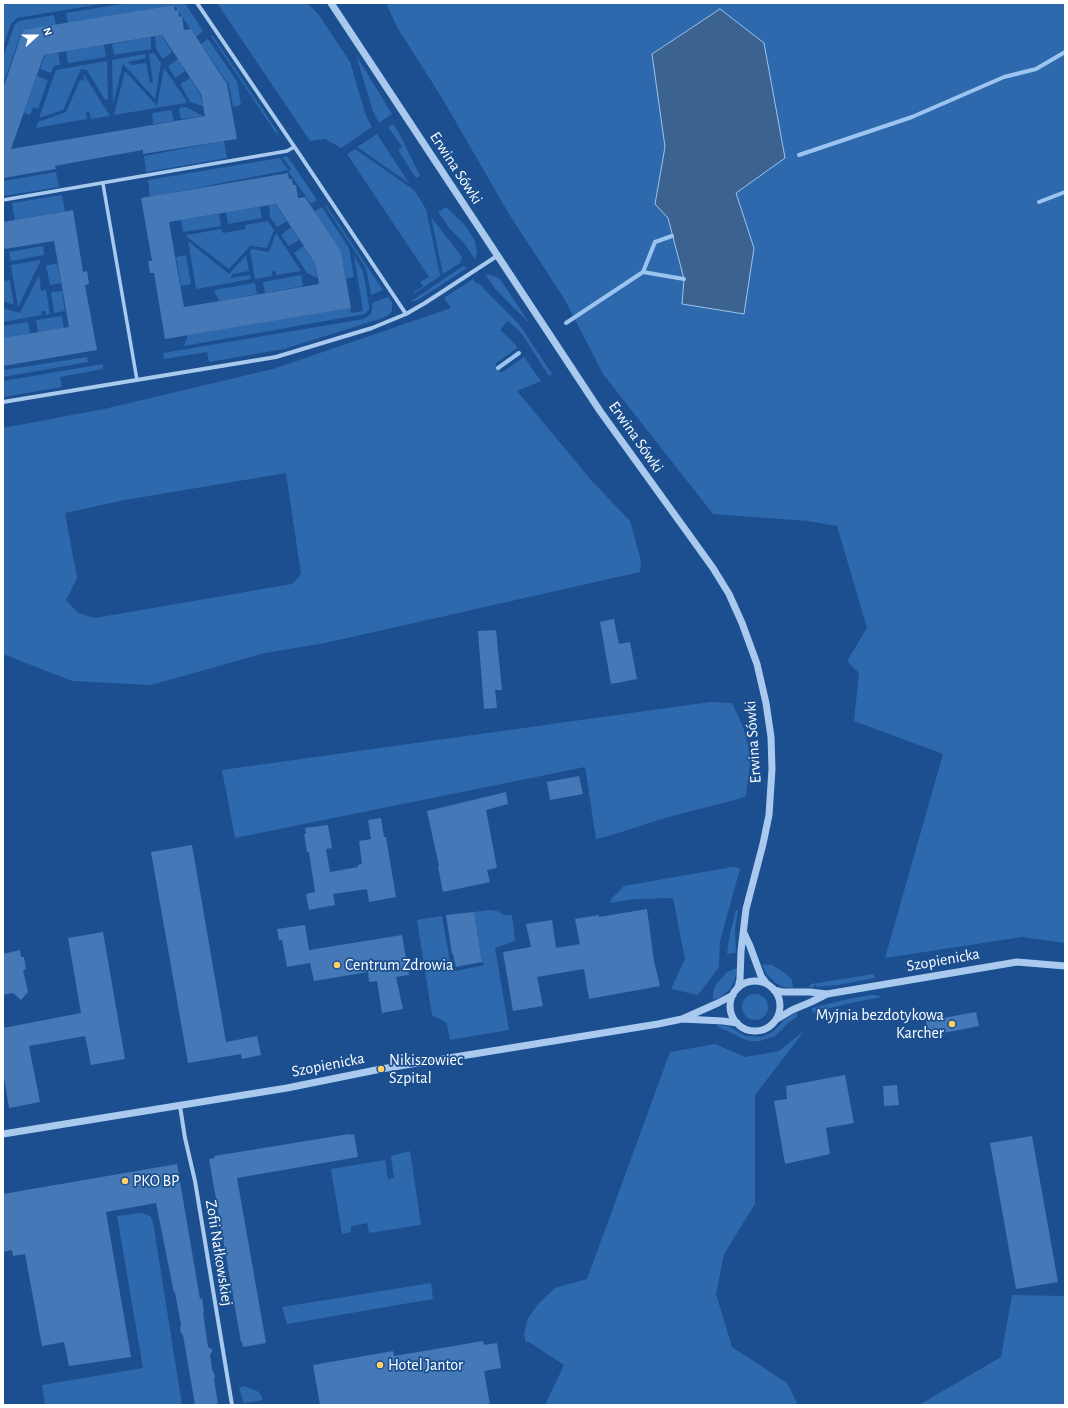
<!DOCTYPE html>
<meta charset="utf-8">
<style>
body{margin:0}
#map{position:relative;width:1068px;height:1408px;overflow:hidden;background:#1b4f8f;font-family:"Alegreya Sans",sans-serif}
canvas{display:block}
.frame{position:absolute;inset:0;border:4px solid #fff;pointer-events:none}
.north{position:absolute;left:16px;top:16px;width:40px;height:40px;-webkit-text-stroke:3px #1b4f8f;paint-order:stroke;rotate:69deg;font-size:11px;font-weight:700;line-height:16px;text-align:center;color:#fff}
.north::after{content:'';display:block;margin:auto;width:14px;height:18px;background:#fff;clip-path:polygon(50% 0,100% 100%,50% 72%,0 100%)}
</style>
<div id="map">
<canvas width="1068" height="1408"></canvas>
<div class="frame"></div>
<div class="north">N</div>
</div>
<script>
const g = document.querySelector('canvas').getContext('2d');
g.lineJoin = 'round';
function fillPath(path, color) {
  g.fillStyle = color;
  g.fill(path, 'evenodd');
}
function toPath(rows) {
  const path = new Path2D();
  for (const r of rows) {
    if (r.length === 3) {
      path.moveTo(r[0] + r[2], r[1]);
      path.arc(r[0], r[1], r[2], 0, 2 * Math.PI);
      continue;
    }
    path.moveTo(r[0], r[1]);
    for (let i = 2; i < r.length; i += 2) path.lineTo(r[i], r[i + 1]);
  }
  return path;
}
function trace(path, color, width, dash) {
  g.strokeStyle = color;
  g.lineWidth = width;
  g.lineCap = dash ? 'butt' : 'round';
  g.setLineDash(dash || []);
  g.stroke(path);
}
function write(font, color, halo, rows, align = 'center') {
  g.font = font + ' "Alegreya Sans",sans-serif';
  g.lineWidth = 3.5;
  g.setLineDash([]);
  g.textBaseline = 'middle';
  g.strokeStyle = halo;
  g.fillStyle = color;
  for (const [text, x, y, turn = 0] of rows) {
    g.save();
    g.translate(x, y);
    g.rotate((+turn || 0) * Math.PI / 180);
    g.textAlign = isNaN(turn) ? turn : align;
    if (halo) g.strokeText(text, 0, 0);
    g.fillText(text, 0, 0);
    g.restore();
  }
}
const green = toPath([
 [6,3,107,3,17,18,11,24,3,47,3,4],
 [127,3,185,3,203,31,196,37,174,5,68,23,66,13],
 [217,3,307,3,319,15,350,62,366,116,372,127,341,148,325,139,310,141],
 [386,3,1065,3,1065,943,1022,937,885,958,943,754,854,721,859,673,847,661,867,628,837,526,808,521,713,514,603,374,565,300,509,214,442,98,397,27],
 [54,15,56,25,22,31,3,85,3,57,15,24,19,21],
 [161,35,172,52,163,59,156,49,155,36],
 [212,35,277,131,278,136,211,36],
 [151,37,151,49,114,55,112,44],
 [208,39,237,81,241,105,233,107,229,85,201,44],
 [104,45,106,57,68,63,66,51],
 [58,53,60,65,54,66,51,73,40,69,45,55],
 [154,53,161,63,155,99,123,64,113,104,112,60,145,54,146,58,128,62,131,65,146,63,150,83,153,82,149,54],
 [356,55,392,114,379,123,373,111],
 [178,59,185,71,175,78,168,66],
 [107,61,108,99,105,100,87,70,81,69,63,110,39,118,56,70],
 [164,68,186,100,186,103,114,115,125,71,157,106],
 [83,73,110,116,91,119,89,112,86,112,87,119,36,128,38,122,66,112,81,78,81,81,84,80],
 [37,76,48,80,38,109,33,107,30,115,24,113],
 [190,78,200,94,203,106,190,102,180,84],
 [186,107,203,116,181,119,179,108],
 [171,110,174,121,153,124,152,113],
 [393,124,399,133,420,176,416,178,398,150,402,147,388,127],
 [377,134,409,183,357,147],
 [224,141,227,158,146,172,144,156],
 [355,149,414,190,426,209,440,276,415,293,414,292,423,286,420,282,429,277,347,154],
 [284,156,288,157,317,200,311,204,288,171,291,169,283,158],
 [280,158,288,170,150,197,148,180],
 [56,172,59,187,3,196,3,181],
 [62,195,65,211,15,220,12,203],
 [275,204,287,221,277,227,270,217,269,205],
 [326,205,383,290,371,295,366,268,325,206],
 [260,207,262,218,228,224,226,212],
 [322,207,349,248,354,277,346,279,341,253,314,212],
 [446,207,465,225,475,241,477,253,475,259,464,243,450,229,438,212],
 [219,214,221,226,183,232,181,220],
 [431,217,462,257,460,263,443,274],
 [268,221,274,230,267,248,250,246,229,269,187,237,187,235,221,229,223,233,246,229,245,225],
 [291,227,299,240,289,246,281,235],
 [276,233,301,271,276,275,276,271,274,271,272,272,272,276,255,279,250,251,252,249,269,252],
 [188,241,229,274,246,255,249,271,233,274,230,278,250,275,251,279,196,289],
 [43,246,44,255,11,261,9,252],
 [304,246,315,263,317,278,307,273,294,253],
 [186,255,191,284,181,286,176,257],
 [354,256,363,271,369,306,369,309,365,314,184,346,188,335,350,308,351,313,363,311],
 [41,260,18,307,11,265],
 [57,263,61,283,50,285,46,266],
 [463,266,466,267,467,268,418,300,410,302],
 [485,274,494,276,500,279,528,321,527,321,495,289],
 [39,275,41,291,46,290,50,314,46,315,45,311,41,311,42,315,3,322,3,308,20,313],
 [301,275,303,286,265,293,263,282],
 [473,279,476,283,480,284,486,291,519,324,552,374,549,376,522,334,508,321,500,330,516,345,517,348,495,364,501,373,524,357,541,381,517,391,591,480,630,521,641,561,640,572,325,643,265,653,151,685,72,681,3,654,3,428,104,409,273,369,451,308,444,298],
 [286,473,301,574,292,584,95,618,78,613,66,600,77,578,65,513,125,500],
 [10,280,14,305,3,301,3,281],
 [255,283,257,294,219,301,214,290],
 [62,291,65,311,54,313,51,292],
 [388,297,392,302,392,310,390,314,383,318,284,349,209,362,207,352,164,359,163,353,364,319,371,314,372,310,372,303],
 [62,316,64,329,38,333,36,320],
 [28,322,30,334,3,339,3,326],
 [87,357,88,362,3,377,3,370],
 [103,364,103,369,60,377,62,387,3,397,3,381],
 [710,702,732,703,743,727,748,745,750,765,746,795,742,798,665,818,609,836,596,839,585,767,235,838,222,770],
 [732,867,736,867,740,869,720,941,719,967,698,995,671,989,685,959,673,898,636,899,610,903,611,899,624,886],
 [490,910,497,911,505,915,512,915,515,941,495,948,509,1030,450,1040,447,1024,444,1021,432,1015,417,920,442,916,451,968,456,971,485,965,482,962,474,912],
 [736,910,738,910,735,929,736,953,727,954,729,938],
 [762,964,772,965,785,973,792,980,793,988,783,987,776,983,767,975],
 [737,968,735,979,730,989,721,997,713,1000,713,992,716,984,727,972],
 [874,974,875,978,838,985,817,987,816,985,814,985,814,987,809,987,811,984],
 [755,1007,13],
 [869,995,875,995,882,997,851,1003,823,1010,822,1008,820,1009,821,1011,813,1013,812,1008,844,1000],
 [797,1012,797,1017,789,1022,775,1036,760,1041,751,1041,743,1039,730,1032,719,1028,717,1025,728,1026,746,1036,761,1037,773,1032,784,1020],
 [805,1030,755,1095,755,1204,724,1254,716,1294,732,1347,787,1383,798,1405,545,1405,564,1365,529,1342,526,1343,524,1334,528,1318,539,1303,555,1288,587,1279,670,1052,715,1044,745,1057,779,1051],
 [410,1151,421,1225,369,1233,367,1223,351,1226,351,1232,342,1234,331,1169,385,1160,388,1179,394,1178,391,1156],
 [142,1213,150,1216,153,1222,182,1405,45,1405,42,1385,143,1368,117,1216],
 [431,1283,433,1299,287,1324,282,1307],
 [1012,1295,1065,1296,1065,1405,919,1405,1001,1357],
 [244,1386,257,1391,261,1395,263,1400,244,1403,239,1388]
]);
const water = toPath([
 [720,9,764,43,785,158,736,193,754,248,744,314,682,304,684,279,668,218,655,204,665,147,652,54,720,9]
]);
const stream = toPath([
 [799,155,912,117,1004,77,1036,69,1065,52],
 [1039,202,1065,192],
 [643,272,684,279],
 [566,323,643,272,655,242,672,236],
 [498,368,519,353]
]);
const building = toPath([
 [174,5,175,11,178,10,179,17,182,16,184,30,191,29,227,84,237,139,143,154,143,150,87,160,55,166,56,169,3,178,3,89,23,30],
 [162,35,201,94,205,116,11,149,44,55],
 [288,173,289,179,292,179,293,185,296,185,298,198,305,197,341,252,351,308,165,339,154,273,150,273,148,261,152,261,141,198],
 [276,204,315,263,319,284,184,307,169,222],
 [73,210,83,272,87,271,89,284,85,285,97,350,3,366,3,338,69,327,54,241,5,249,4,247,3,247,3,222],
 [614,619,619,644,630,642,637,679,611,684,600,622],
 [496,630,502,690,495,690,497,708,484,709,478,631],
 [579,776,583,794,550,800,547,782],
 [506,792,508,804,486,810,497,868,487,870,490,882,443,892,438,867,439,866,427,811],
 [381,818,384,837,386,837,396,897,369,902,367,889,333,894,335,905,309,910,306,894,315,892,309,852,307,852,304,834,306,834,305,828,328,825,332,848,326,849,330,872,358,867,358,865,362,864,359,841,371,839,368,820],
 [192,845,226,1042,257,1036,261,1055,242,1059,241,1054,188,1063,151,852],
 [647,909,654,961,660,986,589,999,584,969,537,977,543,1006,513,1011,503,952,531,947,526,924,552,920,556,948,580,944,575,919,599,915,599,917],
 [474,912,482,962,456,967,453,954,452,954,446,915],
 [305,925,309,950,402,935,409,975,396,977,403,1009,382,1013,377,981,369,982,368,972,314,981,310,963,287,967,282,940,279,940,277,929],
 [103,932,125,1059,91,1065,85,1036,29,1046,40,1102,9,1108,3,1071,3,1028,81,1013,68,938],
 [20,950,21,957,24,957,26,969,23,970,28,992,21,1000,13,993,3,995,3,954],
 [976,1012,979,1026,928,1036,926,1021],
 [845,1075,854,1123,826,1128,830,1154,785,1164,774,1101,787,1099,786,1086],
 [897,1085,899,1105,884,1106,883,1086],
 [349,1134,349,1135,354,1134,358,1157,237,1178,266,1343,243,1347,242,1342,241,1342,209,1159,215,1158,214,1156],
 [1032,1136,1058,1282,1016,1289,990,1143],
 [177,1164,200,1299,202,1298,204,1312,203,1312,208,1347,213,1350,210,1355,212,1369,215,1376,214,1379,218,1405,195,1405,183,1335,181,1333,180,1328,181,1325,175,1292,174,1293,156,1203,106,1212,131,1357,69,1366,64,1342,42,1346,25,1254,13,1256,12,1250,3,1252,3,1194],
 [483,1341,484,1345,497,1343,501,1368,484,1371,490,1405,320,1405,313,1365,393,1351,394,1356]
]);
const pedestrian = toPath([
 [103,184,137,380],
 [3,200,287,151,294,147]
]);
const minor = toPath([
 [197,3,300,155,406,314],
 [3,402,276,357,372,328,406,314,425,303,497,256],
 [180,1106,185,1138,195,1181,232,1405]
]);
const tertiary = toPath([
 [331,3,600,411,713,568,729,594,742,623,757,664,766,703,771,737,772,769,769,815,763,844,746,909,741,951,740,979,738,988],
 [744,933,750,946,761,976,767,984],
 [755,1006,25],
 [774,990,782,992,810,992,827,994,1017,962,1065,966],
 [682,1019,723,1021,737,1023],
 [777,1019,792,1010,811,1002,827,994],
 [3,1134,287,1088,381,1069,658,1024,682,1019,718,1003,733,995]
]);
const markers = [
 [337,965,4,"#ffd166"],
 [952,1024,4,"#ffd166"],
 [381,1069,4,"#ffd166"],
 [125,1181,4,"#ffd166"],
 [380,1365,4,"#ffd166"]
];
const streetNames = [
 ["Erwina Sówki",456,168,57],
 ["Erwina Sówki",636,437,55],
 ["Erwina Sówki",753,742,-94],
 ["Szopienicka",943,960,-10],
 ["Szopienicka",328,1065,-11],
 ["Zofii Nałkowskiej",219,1253,81]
];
const poiNames = [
 ["Centrum Zdrowia",345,965],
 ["Myjnia bezdotykowa",944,1015,"right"],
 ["Karcher",944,1033,"right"],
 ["Nikiszowiec",389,1060],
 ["Szpital",389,1078],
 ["PKO BP",133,1181],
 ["Hotel Jantor",388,1365]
];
fillPath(green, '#2e69ad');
fillPath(water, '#3c6290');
trace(water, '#9cc4f0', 1);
trace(stream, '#9cc4f0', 4);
fillPath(building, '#4478b7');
trace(pedestrian, '#a9c9ee', 3.5);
trace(minor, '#a9c9ee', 4);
trace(tertiary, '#a9c9ee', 7);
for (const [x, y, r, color] of markers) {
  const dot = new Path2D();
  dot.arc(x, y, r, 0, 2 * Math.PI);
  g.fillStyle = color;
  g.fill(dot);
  trace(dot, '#1b4f8f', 1.5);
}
write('16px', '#fff', '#1b4f8f', streetNames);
write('16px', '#fff', '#1b4f8f', poiNames, 'left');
</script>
